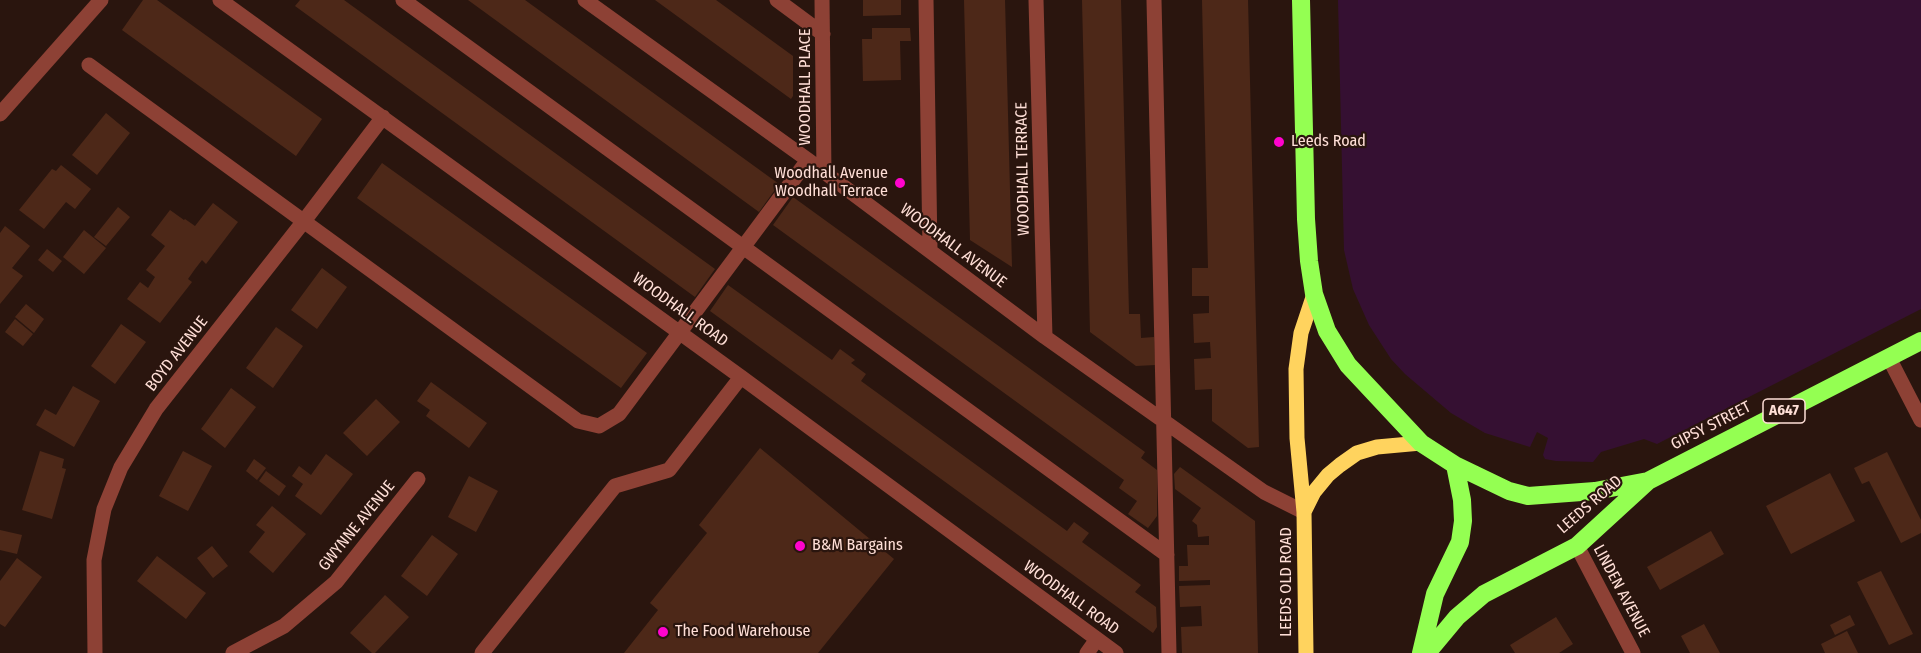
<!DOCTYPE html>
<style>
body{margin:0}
canvas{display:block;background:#2a150e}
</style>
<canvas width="1921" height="653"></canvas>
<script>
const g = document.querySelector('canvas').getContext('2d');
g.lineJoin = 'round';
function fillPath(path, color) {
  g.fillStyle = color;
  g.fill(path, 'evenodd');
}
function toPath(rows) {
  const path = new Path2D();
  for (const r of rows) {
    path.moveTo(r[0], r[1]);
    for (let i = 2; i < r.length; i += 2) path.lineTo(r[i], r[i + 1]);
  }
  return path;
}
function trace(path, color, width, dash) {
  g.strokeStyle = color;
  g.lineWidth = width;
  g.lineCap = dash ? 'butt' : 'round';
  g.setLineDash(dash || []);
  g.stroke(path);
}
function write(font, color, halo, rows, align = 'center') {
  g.font = font + ' "Fira Sans Condensed",sans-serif';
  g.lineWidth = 4.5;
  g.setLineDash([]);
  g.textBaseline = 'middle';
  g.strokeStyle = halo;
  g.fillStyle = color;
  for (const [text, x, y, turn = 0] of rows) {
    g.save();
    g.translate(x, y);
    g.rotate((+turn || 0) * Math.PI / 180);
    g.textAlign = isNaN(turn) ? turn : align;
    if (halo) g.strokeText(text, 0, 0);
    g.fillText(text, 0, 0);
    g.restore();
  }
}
const green = toPath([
 [1338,0,1921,0,1921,309,1657,444,1644,439,1601,452,1593,462,1556,461,1545,459,1543,455,1548,438,1537,432,1530,447,1485,433,1451,413,1405,374,1391,359,1369,325,1353,289,1344,250]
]);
const building = toPath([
 [143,0,157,0,322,119,296,156,122,30],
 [300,0,344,0,715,269,695,297,295,6],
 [468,0,525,0,779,184,759,212],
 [655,0,716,0,793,56,793,96,791,99],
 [863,0,901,0,901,15,863,16],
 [964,0,1005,0,1012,267,970,240],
 [1082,0,1121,0,1129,314,1140,314,1141,338,1154,337,1155,365,1136,366,1090,332],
 [1202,0,1248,0,1259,447,1248,448,1212,421,1212,389,1195,390,1194,359,1211,358,1210,342,1194,343,1193,314,1209,313,1209,296,1192,296,1192,268,1208,268],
 [872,28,910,28,911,41,900,41,901,80,863,81,862,39,872,39],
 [106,113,130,133,97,175,72,155],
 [382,163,647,353,621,388,357,198],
 [61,165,91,189,75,209,66,202,44,229,19,210,52,169,56,171],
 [793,197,1145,452,1141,458,1157,470,1157,516,1148,528,1128,514,1137,501,1119,488,1124,480,773,225],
 [213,203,238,222,206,264,202,260,195,269,188,279,192,282,160,323,127,299,140,282,148,288,155,277,146,270,165,246,151,235,170,210,184,220,185,219,195,226],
 [118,207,130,217,106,246,94,237],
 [5,226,30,246,12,268,23,276,0,304,0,233],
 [84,230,106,248,84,274,63,257],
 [47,249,62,261,53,272,38,260],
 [322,268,347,287,317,329,291,310],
 [728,285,832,360,840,349,855,360,851,363,866,374,861,381,1067,531,1074,522,1089,533,1082,542,1141,585,1135,592,1156,607,1157,627,1153,633,710,311],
 [26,304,44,319,34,333,15,317],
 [15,319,33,334,23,346,5,332],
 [121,324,146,342,115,384,91,366],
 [276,327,303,346,273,388,246,368],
 [431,382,487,423,469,448,426,416,430,410,417,401],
 [73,386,100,401,74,447,36,425,45,409,56,415],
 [231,388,256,407,225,448,201,429],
 [376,399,400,422,367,456,343,433],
 [760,448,894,559,818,653,624,653,658,610,650,603,707,533,699,525],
 [40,451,64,459,62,468,66,469,52,519,22,510],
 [183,451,212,466,188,511,159,496],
 [1887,452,1921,520,1921,533,1901,543,1869,481,1862,484,1854,468],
 [326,454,353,474,321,515,295,496,303,484,292,476,299,466,311,475],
 [254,459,266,468,257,480,246,471],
 [1180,467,1255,521,1258,653,1182,653,1181,627,1202,626,1201,606,1180,607,1179,586,1210,585,1210,580,1179,581,1179,566,1188,566,1187,545,1209,545,1209,536,1198,537,1197,525,1192,521,1201,508,1175,489,1174,474],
 [266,471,286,486,279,496,259,481],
 [1830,473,1855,521,1791,554,1766,506],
 [469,476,498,491,476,532,448,517],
 [272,506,306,534,273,573,249,552,265,532,256,525],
 [0,530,22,535,17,554,0,550],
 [1711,531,1724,554,1660,590,1647,567],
 [432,535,458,554,427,596,401,576],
 [212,546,228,566,213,578,197,558],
 [157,556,206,593,186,619,137,581],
 [17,558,42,577,5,627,0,624,0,581],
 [1881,571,1913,634,1889,645,1857,582],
 [385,595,409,617,375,653,372,653,350,633],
 [1850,615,1855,625,1835,635,1830,625],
 [1556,617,1573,644,1559,653,1515,653,1510,645],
 [1704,624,1720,653,1690,653,1681,636],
 [1847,631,1858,653,1825,653,1821,644]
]);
const minor = toPath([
 [220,0,741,377,1116,653],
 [403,0,1167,555],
 [585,0,808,160,1045,337,1264,492,1304,512],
 [777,0,823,34],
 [822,0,824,173],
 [926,0,930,250],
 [1036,0,1045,337],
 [1154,0,1169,653],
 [89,65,578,421,599,426,619,414,808,160],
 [0,114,101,0],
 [1889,358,1921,420],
 [1577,546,1633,653],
 [95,653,94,560,104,509,121,467,156,409,304,221,383,117],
 [233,653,284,626,336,582,418,479],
 [482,653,615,486,669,470,741,377],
 [1087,653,1097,639]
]);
const major = toPath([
 [1304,512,1314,492,1328,475,1340,465,1357,453,1377,447,1421,443],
 [1306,653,1304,512,1297,438,1296,369,1301,333,1314,294]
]);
const highway = toPath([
 [1301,0,1306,219,1309,261,1314,294,1327,331,1348,365,1421,443,1455,465,1509,491,1528,496,1595,491,1648,481],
 [1421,653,1435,594,1460,542,1463,521,1462,500,1455,465],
 [1427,653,1457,617,1484,594,1577,546,1648,481,1921,341]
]);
const markers = [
 [1279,142,6,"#ff03cd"],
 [900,183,6,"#ff03cd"],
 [800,546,6,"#ff03cd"],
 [663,632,6,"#ff03cd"]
];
const shields = [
 [1784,411,42]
];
const shieldNames = [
 ["A647",1784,411]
];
const streetNames = [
 ["WOODHALL PLACE",806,87,-90],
 ["WOODHALL TERRACE",1023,169,-91],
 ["WOODHALL AVENUE",953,246,37],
 ["WOODHALL ROAD",680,310,36],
 ["BOYD AVENUE",177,354,-52],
 ["GIPSY STREET",1711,426,-27],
 ["LEEDS ROAD",1590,505,-41],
 ["GWYNNE AVENUE",357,526,-51],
 ["LEEDS OLD ROAD",1287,582,-90],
 ["LINDEN AVENUE",1621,591,62],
 ["WOODHALL ROAD",1071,598,36]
];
const poiNames = [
 ["Leeds Road",1291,142],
 ["Woodhall Avenue",888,174,"right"],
 ["Woodhall Terrace",888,192,"right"],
 ["B&M Bargains",812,546],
 ["The Food Warehouse",675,632]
];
fillPath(green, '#351032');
fillPath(building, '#4d2818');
trace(minor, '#8d4135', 15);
trace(major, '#ffd35e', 15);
trace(highway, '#94ff52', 18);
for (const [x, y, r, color] of markers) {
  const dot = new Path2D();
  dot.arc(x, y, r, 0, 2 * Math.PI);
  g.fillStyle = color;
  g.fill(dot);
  trace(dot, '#2a150e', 2);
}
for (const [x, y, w] of shields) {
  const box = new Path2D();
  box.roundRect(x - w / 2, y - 12, w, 24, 4.5);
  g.fillStyle = '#2a150e';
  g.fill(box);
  trace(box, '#ffdfd7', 1.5);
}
write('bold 15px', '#ffdfd7', null, shieldNames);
write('16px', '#ffdfd7', '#2a150e', streetNames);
write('16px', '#ffdfd7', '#2a150e', poiNames, 'left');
</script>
